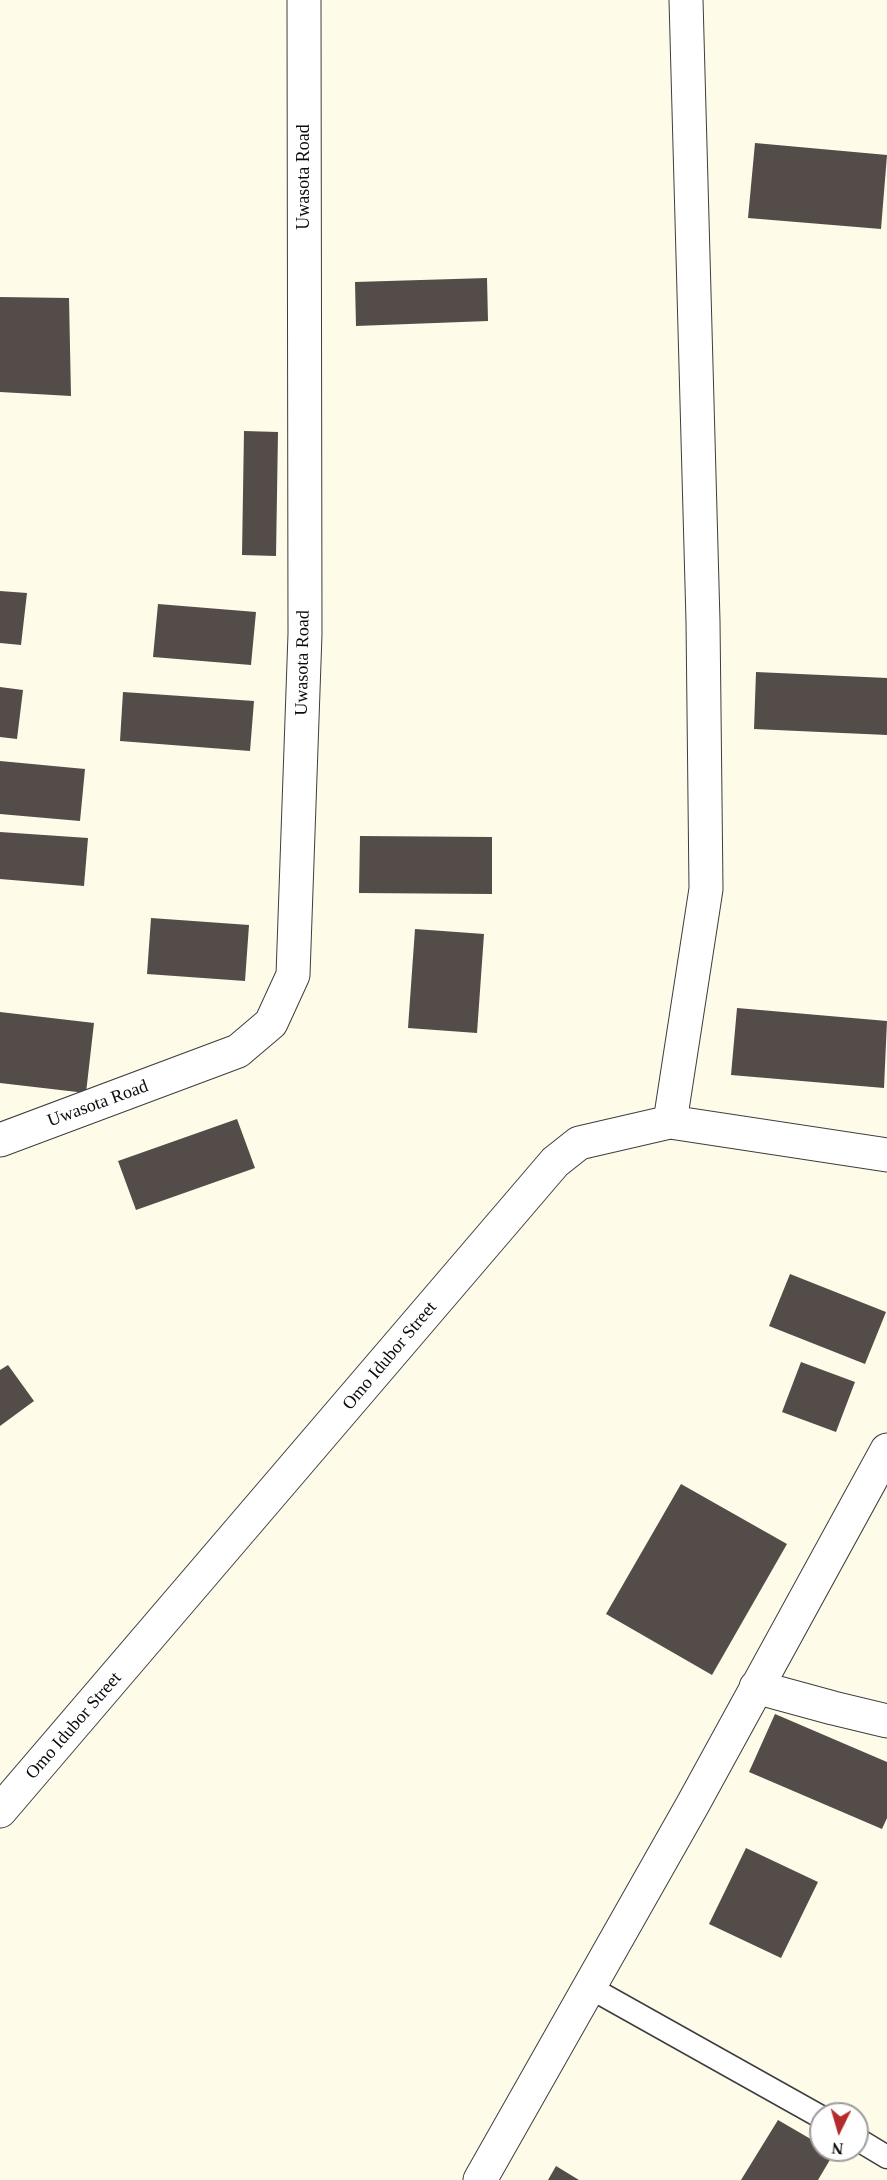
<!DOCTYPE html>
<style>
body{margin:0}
#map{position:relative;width:887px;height:2180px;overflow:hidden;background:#fefbe9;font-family:"Times New Roman",serif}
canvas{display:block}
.north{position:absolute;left:809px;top:2102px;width:60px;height:60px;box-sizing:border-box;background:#fff;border:2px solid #9d9d9d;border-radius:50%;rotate:185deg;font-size:16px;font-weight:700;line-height:24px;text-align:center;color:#0b0b0b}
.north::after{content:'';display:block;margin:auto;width:21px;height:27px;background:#b32b2b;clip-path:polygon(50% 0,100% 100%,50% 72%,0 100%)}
</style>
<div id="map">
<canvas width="887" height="2180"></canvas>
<div class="north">N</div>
</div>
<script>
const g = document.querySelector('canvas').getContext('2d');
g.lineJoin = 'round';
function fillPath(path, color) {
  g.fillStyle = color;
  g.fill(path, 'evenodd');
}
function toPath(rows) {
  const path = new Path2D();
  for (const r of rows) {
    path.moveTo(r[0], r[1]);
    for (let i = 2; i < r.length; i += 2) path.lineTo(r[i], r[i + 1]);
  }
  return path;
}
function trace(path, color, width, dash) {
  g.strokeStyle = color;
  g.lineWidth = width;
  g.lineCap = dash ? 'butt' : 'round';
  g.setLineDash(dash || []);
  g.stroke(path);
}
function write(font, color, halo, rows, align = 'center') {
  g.font = font + ' "Times New Roman",serif';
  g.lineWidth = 6;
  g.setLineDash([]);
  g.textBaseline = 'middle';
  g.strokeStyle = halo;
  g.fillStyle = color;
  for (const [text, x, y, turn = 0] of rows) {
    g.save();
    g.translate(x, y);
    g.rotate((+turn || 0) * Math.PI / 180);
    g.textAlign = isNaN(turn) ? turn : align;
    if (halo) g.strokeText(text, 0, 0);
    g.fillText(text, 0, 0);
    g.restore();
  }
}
const building = toPath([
 [755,143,887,155,881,229,748,218],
 [487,278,488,321,356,326,355,282],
 [0,297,69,298,71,396,0,392],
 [244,431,278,432,276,556,242,555],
 [0,591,27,593,21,645,0,643],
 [158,604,256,612,251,665,153,657],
 [756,672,887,678,887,735,754,729],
 [0,687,23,690,17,739,0,737],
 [123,692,254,701,250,751,120,741],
 [0,761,85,769,80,821,0,814],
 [0,832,88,838,84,886,0,879],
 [360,836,492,837,492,894,359,893],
 [151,918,249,925,245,981,147,974],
 [415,929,484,934,477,1033,408,1028],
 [737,1008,887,1021,884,1088,731,1075],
 [0,1012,94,1023,86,1093,0,1083],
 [237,1119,255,1168,136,1210,118,1161],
 [790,1274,886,1312,865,1364,769,1326],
 [801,1362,855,1382,836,1432,782,1412],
 [8,1365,34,1401,0,1426,0,1370],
 [681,1484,787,1544,712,1675,606,1614],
 [775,1714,887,1762,887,1818,882,1829,749,1772],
 [746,1848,818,1882,781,1958,709,1924],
 [778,2120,821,2145,821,2150,830,2150,834,2153,818,2180,741,2180],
 [556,2166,579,2180,548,2180]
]);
const lane = toPath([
 [589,1987,821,2117],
 [857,2139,887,2157]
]);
const street = toPath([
 [670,1122,706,889,703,621,686,0],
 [0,1140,238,1051,271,1023,293,975,305,634,304,0],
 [756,1687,833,1708,887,1721],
 [0,1811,555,1162,579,1143,670,1122,887,1155],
 [480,2180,693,1804,887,1450]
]);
const streetNames = [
 ["Uwasota Road",304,177,-90],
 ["Uwasota Road",303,663,-89],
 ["Uwasota Road",98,1104,-20],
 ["Omo Idubor Street",390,1356,-50],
 ["Omo Idubor Street",74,1726,-49]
];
fillPath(building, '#534c48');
trace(lane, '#3e3e3e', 25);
trace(street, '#3e3e3e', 35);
trace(lane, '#fff', 22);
trace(street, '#fff', 33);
write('18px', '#0b0b0b', '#fff', streetNames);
</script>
